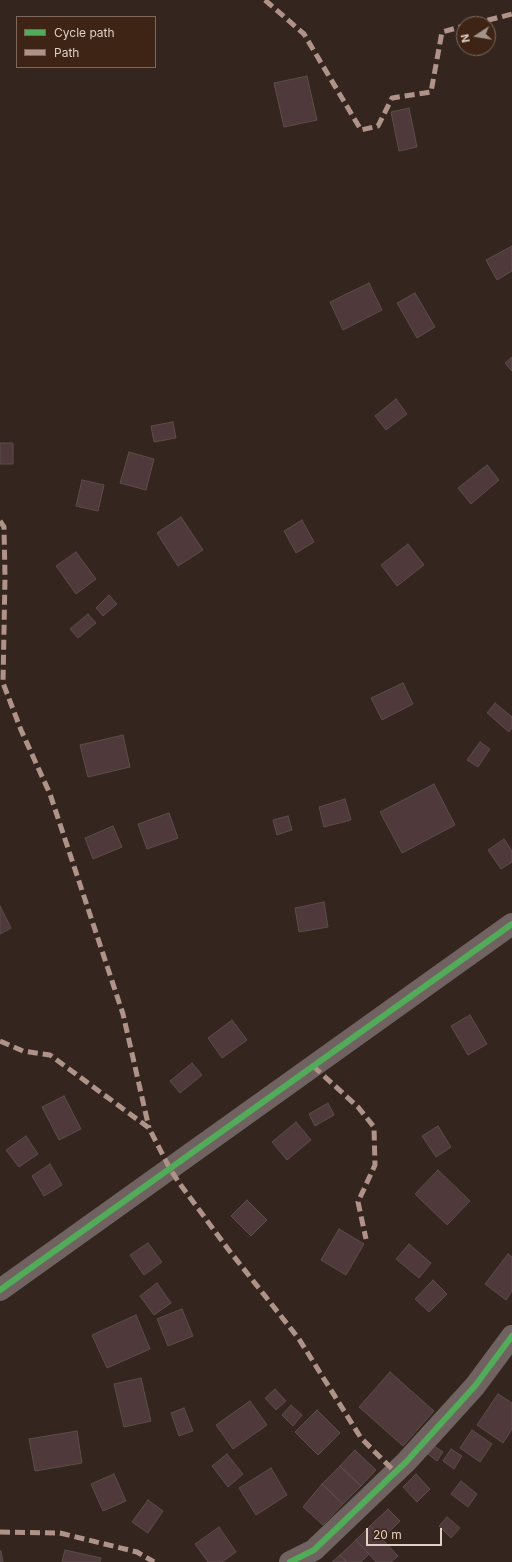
<!DOCTYPE html>
<style>
body{margin:0}
#map{position:relative;width:512px;height:1562px;overflow:hidden;background:#34261e;font-family:Inter,sans-serif}
canvas{display:block}
.legend{position:absolute;left:16px;top:16px;width:140px;height:52px;box-sizing:border-box;background:#3d2415;border:1px solid #7e685b;margin:0;padding:5px 7px;list-style:none;font-size:12px;color:#dfcfc5}
.legend li{display:flex;align-items:center;gap:8px;height:20px}
.legend b{width:20px;border:1px solid #7e685b}
.north{position:absolute;left:456px;top:16px;width:40px;height:40px;box-sizing:border-box;background:#3d2415;border:1px solid #7e685b;border-radius:50%;rotate:258deg;font-size:11px;font-weight:700;line-height:16px;text-align:center;color:#dfcfc5}
.north::after{content:'';display:block;margin:auto;width:14px;height:18px;background:#a3948b;clip-path:polygon(50% 0,100% 100%,50% 72%,0 100%)}
.scale{position:absolute;left:366px;top:1528px;width:76px;height:18px;box-sizing:border-box;border:2px solid #dfcfc5;border-top:0;padding-left:5px;font-size:12px;line-height:14px;white-space:nowrap;color:#dfcfc5;-webkit-text-stroke:3px #3d2415;paint-order:stroke}
</style>
<div id="map">
<canvas width="512" height="1562"></canvas>
<ul class="legend">
<li><b style="height:5px;background:#51ab58"></b>Cycle path</li>
<li><b style="height:5px;background:#af9288"></b>Path</li>
</ul>
<div class="north">N</div>
<div class="scale">20 m</div>
</div>
<script>
const g = document.querySelector('canvas').getContext('2d');
g.lineJoin = 'round';
function fillPath(path, color) {
  g.fillStyle = color;
  g.fill(path, 'evenodd');
}
function toPath(rows) {
  const path = new Path2D();
  for (const r of rows) {
    path.moveTo(r[0], r[1]);
    for (let i = 2; i < r.length; i += 2) path.lineTo(r[i], r[i + 1]);
  }
  return path;
}
function trace(path, color, width, dash) {
  g.strokeStyle = color;
  g.lineWidth = width;
  g.lineCap = dash ? 'butt' : 'round';
  g.setLineDash(dash || []);
  g.stroke(path);
}
const building = toPath([
 [307,76,317,120,284,127,274,83,307,76],
 [409,108,417,147,399,151,391,112,409,108],
 [512,246,512,271,497,280,486,260,512,246],
 [369,283,382,310,343,330,330,302,369,283],
 [415,293,435,327,417,338,397,303,415,293],
 [512,357,512,371,505,363,512,357],
 [396,399,407,414,386,430,375,416,396,399],
 [173,422,176,438,154,442,151,426,173,422],
 [0,443,13,443,13,464,0,464,0,443],
 [129,452,154,459,146,490,120,483,129,452],
 [487,465,499,480,471,504,458,488,487,465],
 [82,480,104,485,98,511,76,506,82,480],
 [181,517,203,550,178,566,157,533,181,517],
 [302,520,314,542,296,553,284,531,302,520],
 [408,544,424,565,397,586,381,565,408,544],
 [76,552,96,579,76,594,56,566,76,552],
 [109,595,117,604,103,616,96,608,109,595],
 [88,614,96,623,78,638,70,629,88,614],
 [403,683,413,704,382,720,371,698,403,683],
 [495,703,512,717,512,728,509,732,487,713,495,703],
 [123,735,130,767,88,777,80,745,123,735],
 [480,742,490,749,478,767,467,760,480,742],
 [434,784,455,825,402,853,380,812,434,784],
 [345,799,351,820,324,827,319,807,345,799],
 [169,813,178,838,147,849,138,824,169,813],
 [288,816,292,830,277,835,273,820,288,816],
 [113,826,122,847,93,859,85,838,113,826],
 [504,839,512,851,512,862,501,869,488,850,504,839],
 [324,902,328,927,299,932,295,908,324,902],
 [0,906,11,928,0,934,0,906],
 [470,1015,487,1044,468,1055,451,1026,470,1015],
 [232,1020,247,1040,222,1058,208,1038,232,1020],
 [192,1063,202,1075,180,1093,170,1081,192,1063],
 [64,1096,81,1129,59,1140,42,1107,64,1096],
 [328,1103,334,1115,315,1126,309,1114,328,1103],
 [296,1122,311,1140,287,1160,272,1142,296,1122],
 [438,1126,451,1147,436,1157,422,1136,438,1126],
 [26,1136,38,1154,19,1167,6,1150,26,1136],
 [50,1164,62,1185,44,1196,32,1176,50,1164],
 [438,1170,470,1201,447,1225,415,1194,438,1170],
 [247,1200,267,1220,251,1236,231,1216,247,1200],
 [339,1229,364,1244,346,1275,321,1260,339,1229],
 [148,1243,162,1262,144,1275,130,1255,148,1243],
 [409,1244,431,1263,419,1278,396,1259,409,1244],
 [508,1254,512,1257,512,1291,506,1300,485,1284,508,1254],
 [433,1280,447,1294,429,1312,415,1299,433,1280],
 [157,1283,171,1303,154,1315,140,1296,157,1283],
 [182,1309,193,1336,168,1346,157,1319,182,1309],
 [136,1315,150,1349,107,1368,92,1335,136,1315],
 [390,1372,434,1411,403,1446,359,1407,390,1372],
 [141,1378,151,1421,124,1427,114,1384,141,1378],
 [275,1389,286,1401,276,1410,265,1398,275,1389],
 [498,1394,512,1403,512,1429,503,1443,477,1425,498,1394],
 [250,1401,267,1425,233,1449,216,1425,250,1401],
 [291,1405,302,1415,293,1426,282,1415,291,1405],
 [184,1408,193,1431,179,1436,171,1413,184,1408],
 [317,1410,340,1433,318,1455,295,1432,317,1410],
 [472,1430,492,1444,480,1462,460,1448,472,1430],
 [77,1431,82,1463,35,1471,29,1439,77,1431],
 [434,1446,443,1452,437,1461,428,1454,434,1446],
 [451,1449,462,1456,454,1469,443,1461,451,1449],
 [355,1450,376,1470,361,1486,340,1466,355,1450],
 [227,1454,243,1474,228,1487,212,1466,227,1454],
 [340,1466,361,1486,343,1504,322,1484,340,1466],
 [271,1468,287,1495,256,1515,239,1488,271,1468],
 [114,1474,126,1501,103,1511,91,1484,114,1474],
 [416,1474,430,1489,417,1502,403,1487,416,1474],
 [461,1481,477,1494,468,1507,451,1494,461,1481],
 [322,1484,343,1504,323,1525,303,1507,322,1484],
 [148,1500,163,1511,148,1533,132,1522,148,1500],
 [388,1509,400,1521,382,1539,370,1526,388,1509],
 [447,1517,460,1528,451,1538,439,1526,447,1517],
 [370,1526,398,1556,391,1562,376,1562,356,1540,370,1526],
 [219,1527,236,1552,222,1562,208,1562,195,1544,219,1527],
 [356,1540,369,1554,361,1562,347,1562,340,1555,356,1540],
 [65,1550,101,1558,100,1562,62,1562,65,1550],
 [0,1551,1,1551,3,1562,0,1562,0,1551],
 [340,1555,346,1562,332,1562,340,1555]
]);
const minor = toPath([
 [0,1290,512,924],
 [290,1562,314,1550,406,1462,475,1386,512,1336]
]);
const quiet = toPath([
 [265,0,304,34,361,130,378,126,392,98,431,92,442,32,464,26],
 [473,24,512,14],
 [0,521,4,527,5,577,3,683,21,730,50,794,123,1014,149,1128],
 [0,1041,23,1051,50,1055,149,1128,170,1169,180,1184,228,1249,299,1339,361,1438,395,1472],
 [313,1066,358,1107,374,1127,375,1165,358,1202,366,1239],
 [0,1532,60,1533,137,1552,154,1562]
]);
const cycleway = toPath([
 [0,1290,512,924],
 [290,1562,314,1550,406,1462,475,1386,512,1336]
]);
fillPath(building, '#4f393b');
trace(building, '#5a4e4c', 1);
trace(minor, '#706260', 22);
trace(quiet, '#af9288', 5, [10, 5]);
trace(cycleway, '#51ab58', 6);
</script>
